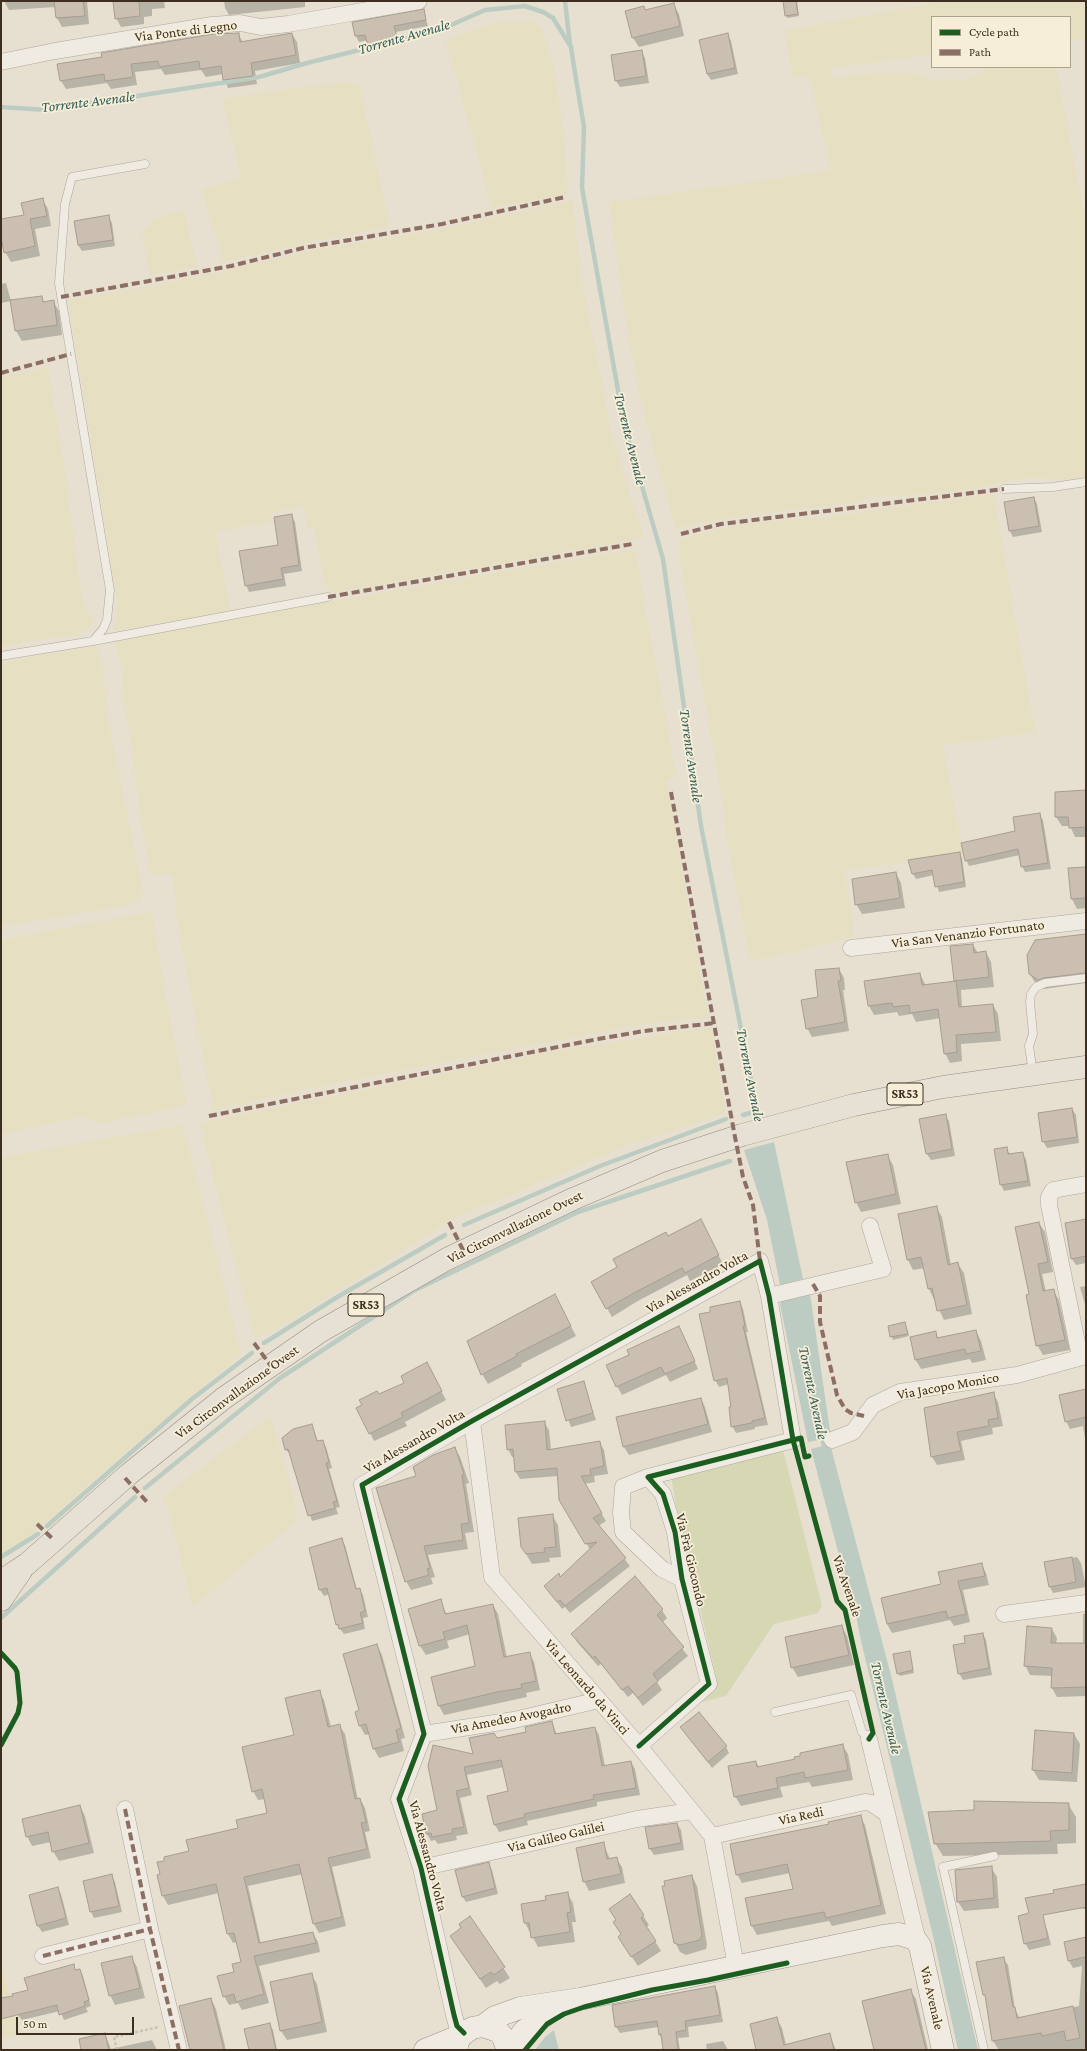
<!DOCTYPE html>
<meta charset="utf-8">
<style>
body{margin:0}
#map{position:relative;width:1087px;height:2051px;overflow:hidden;background:#e7e0d1;font-family:"Crimson Pro",serif}
canvas{display:block}
.frame{position:absolute;inset:0;border:2px solid #3d2e20;pointer-events:none}
.legend{position:absolute;left:931px;top:16px;width:140px;height:52px;box-sizing:border-box;background:#f7eed8;border:1px solid #ada18e;margin:0;padding:5px 7px;list-style:none;font-size:12px;color:#3d2e20}
.legend li{display:flex;align-items:center;gap:8px;height:20px}
.legend b{width:20px;border:1px solid #ada18e}
.scale{position:absolute;left:16px;top:2017px;width:118px;height:18px;box-sizing:border-box;border:2px solid #3d2e20;border-top:0;padding-left:5px;font-size:12px;line-height:14px;white-space:nowrap;color:#3d2e20;-webkit-text-stroke:3px #f7eed8;paint-order:stroke}
</style>
<div id="map">
<canvas width="1087" height="2051"></canvas>
<div class="frame"></div>
<ul class="legend">
<li><b style="height:5px;background:#1b5e20"></b>Cycle path</li>
<li><b style="height:5px;background:#8d6e63"></b>Path</li>
</ul>
<div class="scale">50 m</div>
</div>
<script>
const g = document.querySelector('canvas').getContext('2d');
g.lineJoin = 'round';
function fillPath(path, color) {
  g.fillStyle = color;
  g.fill(path, 'evenodd');
}
function toPath(rows) {
  const path = new Path2D();
  for (const r of rows) {
    path.moveTo(r[0], r[1]);
    for (let i = 2; i < r.length; i += 2) path.lineTo(r[i], r[i + 1]);
  }
  return path;
}
function trace(path, color, width, dash) {
  g.strokeStyle = color;
  g.lineWidth = width;
  g.lineCap = dash ? 'butt' : 'round';
  g.setLineDash(dash || []);
  g.stroke(path);
}
function write(font, color, halo, rows, align = 'center') {
  g.font = font + ' "Crimson Pro",serif';
  g.lineWidth = 3.5;
  g.setLineDash([]);
  g.textBaseline = 'middle';
  g.strokeStyle = halo;
  g.fillStyle = color;
  for (const [text, x, y, turn = 0] of rows) {
    g.save();
    g.translate(x, y);
    g.rotate((+turn || 0) * Math.PI / 180);
    g.textAlign = isNaN(turn) ? turn : align;
    if (halo) g.strokeText(text, 0, 0);
    g.fillText(text, 0, 0);
    g.restore();
  }
}
const farmland = toPath([
 [943,1,1086,1,1086,38,1070,40,1070,17,932,17,932,54,831,68,832,78,872,73,913,73,935,80,967,79,985,71,989,67,1056,67,1086,223,1086,477,1062,479,1026,478,964,490,902,496,869,497,855,503,745,515,675,528,640,399,627,330,609,202,830,170,810,76,793,78,784,31],
 [529,20,536,23,542,30,553,61,566,148,567,194,492,208,446,42,455,36,494,23],
 [346,82,359,85,361,92,390,227,311,242,223,262,202,190,241,176,222,99,314,85],
 [573,200,580,270,612,435,644,538,331,593,324,583,314,528,307,528,303,506,271,512,273,522,217,531,217,542,231,611,114,631,117,603,68,300,167,283,330,247,432,231],
 [184,210,197,267,149,275,142,233,152,223,152,220],
 [48,367,64,463,82,599,94,623,78,636,44,639,1,647,1,377],
 [991,494,994,495,1035,732,943,745,964,855,844,870,854,925,853,937,768,958,750,960,729,853,718,776,680,564,680,539,738,525,826,517],
 [636,549,647,618,667,721,676,777,667,781,708,1018,691,1018,627,1027,311,1088,213,1110,177,922,173,874,150,874,138,801,132,747,125,712,121,666,115,640,487,574],
 [95,646,102,661,108,718,143,891,138,901,125,906,1,926,1,662],
 [152,911,166,996,187,1105,103,1123,77,1117,1,1135,1,940],
 [712,1027,725,1113,620,1148,489,1204,452,1218,430,1234,267,1335,260,1337,256,1336,253,1331,199,1123,549,1052],
 [183,1125,241,1354,41,1526,1,1558,1,1157],
 [271,1416,295,1502,297,1521,193,1607,164,1496],
 [1,1963,21,2034,1,2039]
]);
const green = toPath([
 [782,1446,822,1606,818,1613,774,1624,726,1696,693,1704,714,1685,716,1676,676,1507,672,1481,675,1473]
]);
const water = toPath([
 [774,1142,803,1279,780,1285,767,1220,744,1150],
 [810,1293,831,1438,808,1442,780,1304,781,1301],
 [830,1444,892,1679,978,2050,958,2050,933,1936,861,1641,851,1590,841,1563,811,1449],
 [554,2030,559,2050,535,2050,545,2037]
]);
const shadow = toPath([
 [87,1,89,24,62,27,57,18,56,7,9,10,4,1],
 [114,1,164,1,165,8,152,9,152,16,144,17,144,24,121,27,116,18],
 [224,1,305,1,305,7,229,15,225,8],
 [784,1,797,1,799,16,787,18],
 [673,4,679,14,684,36,639,47,633,38,646,11],
 [423,10,428,26,396,32,400,43,372,51,368,40,359,42,356,36,354,23],
 [238,34,243,42,292,34,297,42,300,63,255,71,257,84,228,88,223,74,206,77,201,70,165,75,161,69,135,72,137,85,111,89,107,83,66,89,61,81,103,58],
 [727,34,731,41,738,74,711,80,707,74,700,40],
 [641,51,645,58,649,83,620,87,616,81],
 [42,199,48,209,51,226,35,229,40,256,11,262,5,252,1,231,1,220,25,215],
 [108,216,112,223,115,246,82,251,78,245],
 [6,283,11,301,1,303,1,284],
 [41,297,45,303,53,301,59,311,62,335,22,341,16,331,11,301],
 [1034,498,1037,504,1042,532,1013,537,1010,531],
 [292,516,295,522,302,571,284,574,286,586,249,592,246,585,279,546],
 [1086,792,1086,837,1075,837,1070,826,1062,826,1056,817],
 [1039,814,1043,820,1051,869,1025,872,1022,866,1020,855,969,866,966,860,1016,832],
 [959,853,962,858,966,887,939,892,934,875,916,879,913,874],
 [1086,868,1086,908,1077,909,1072,899,1069,869],
 [896,873,901,883,905,908,862,914,856,904],
 [1086,935,1086,983,1044,989,1036,984,1030,974],
 [973,945,978,953,986,952,991,962,994,987,961,990,962,1007,993,1005,998,1014,1001,1041,961,1044,962,1061,950,1063,945,1053,941,1018,916,1022,912,1014,899,1016,897,1012,874,1015,869,1006,920,974,926,986,956,982,955,981],
 [839,969,844,978,845,990,843,990,849,1031,812,1037,807,1028,819,998],
 [1072,1109,1076,1115,1079,1143,1047,1148,1043,1141],
 [945,1115,949,1121,955,1156,931,1160,927,1154,920,1119],
 [1006,1148,1010,1154,1022,1153,1026,1159,1031,1186,1004,1191,1001,1185,995,1150],
 [887,1155,893,1165,901,1204,861,1212,856,1202],
 [936,1207,942,1217,951,1265,958,1264,964,1273,972,1314,944,1320,929,1289,925,1268,913,1270,908,1260,899,1214],
 [1086,1220,1086,1263,1076,1265,1072,1259],
 [1039,1223,1045,1232,1053,1272,1042,1274,1046,1292,1053,1290,1059,1300,1070,1350,1043,1355,1037,1345,1030,1295],
 [705,1229,723,1264,690,1281,687,1275,636,1302,612,1317,592,1282,668,1237],
 [1086,1286,1086,1308,1080,1287],
 [740,1302,743,1309,748,1332,746,1332,768,1425,755,1427,755,1429,736,1433,732,1426,729,1384,719,1387,715,1380,712,1312],
 [560,1305,576,1336,521,1364,522,1366,488,1384,482,1374],
 [905,1323,909,1336,893,1340,889,1327],
 [976,1331,981,1341,986,1360,972,1363,970,1359,921,1369,915,1359,935,1332,939,1339],
 [683,1335,698,1369,670,1382,666,1375,622,1395,617,1386],
 [431,1372,446,1400,405,1422,407,1426,374,1441,370,1433,379,1395],
 [583,1383,596,1420,571,1427,558,1390],
 [1086,1390,1086,1445,1083,1426,1070,1429,1066,1421],
 [993,1393,998,1402,1003,1426,992,1428,993,1434,961,1441,965,1460,937,1465,932,1457],
 [701,1399,705,1407,712,1432,629,1455,624,1447],
 [544,1422,549,1430,551,1450,599,1442,604,1450,608,1474,594,1476,595,1482,584,1484,606,1521,598,1526,630,1566,570,1613,565,1607,562,1609,545,1586,559,1575,560,1578,591,1551,560,1500,558,1476,520,1479,516,1472,514,1457,512,1457,508,1449],
 [312,1425,318,1442,322,1441,326,1447,332,1468,329,1469,340,1507,336,1508,338,1514,312,1521,291,1455,286,1450,283,1439],
 [455,1448,460,1457,469,1483,466,1484,474,1532,465,1533,468,1549,428,1555,435,1577,431,1578,433,1584,411,1590,406,1581],
 [552,1515,558,1525,561,1557,549,1558,550,1562,532,1564,522,1547],
 [341,1539,345,1545,357,1590,359,1589,363,1595,368,1617,363,1618,365,1629,344,1634,337,1625,330,1594,324,1596,320,1590,310,1548],
 [1077,1557,1081,1563,1086,1587,1053,1593,1050,1587,1045,1563],
 [981,1564,986,1573,989,1585,963,1590,970,1622,954,1626,950,1620,892,1633,887,1624,882,1598,942,1585],
 [635,1578,662,1610,667,1618,662,1623,688,1656,657,1682,662,1690,643,1706,633,1693,628,1697,601,1664,598,1666,577,1642,573,1634],
 [440,1600,447,1615,493,1605,498,1614,507,1658,529,1653,534,1662,540,1690,526,1693,527,1697,444,1715,439,1706,432,1678,477,1667,470,1634,447,1641,449,1648,426,1655,420,1646,409,1609],
 [1086,1613,1086,1696,1057,1697,1052,1688,1053,1676,1030,1675,1025,1665,1052,1629,1057,1638,1056,1644,1083,1644,1083,1614],
 [842,1626,847,1636,854,1665,798,1677,792,1667],
 [983,1634,986,1640,992,1675,963,1680,959,1673,966,1644],
 [377,1645,382,1655,405,1738,401,1739,404,1751,379,1758,374,1749,370,1734,365,1735,360,1726,360,1711],
 [909,1652,914,1673,900,1676,898,1673],
 [319,1691,324,1700,331,1727,339,1725,345,1734,358,1800,360,1799,365,1808,370,1831,365,1832,371,1858,332,1867,346,1926,319,1933,314,1924,303,1874,248,1886,261,1944,313,1933,318,1942,320,1952,259,1966,269,2003,242,2010,238,2003,229,2005,224,1996,242,1963,237,1942,233,1943,228,1934,219,1893,168,1905,163,1896,158,1876,161,1875,165,1861,190,1852,269,1814,265,1799,258,1800,253,1791,295,1736],
 [552,1722,557,1735,595,1728,599,1735,605,1766,631,1762,635,1769,640,1795,597,1802,597,1806,527,1821,528,1825,499,1832,495,1825,488,1797,509,1792,504,1767,467,1775,472,1795,460,1798,468,1834,456,1836,457,1840,438,1844,435,1840,431,1841,427,1834,423,1814,438,1811,429,1766,474,1756,496,1739,527,1732],
 [681,1727,726,1747,729,1753,712,1768],
 [1074,1734,1080,1744,1077,1782,1039,1780,1033,1770],
 [842,1745,848,1754,853,1780,812,1787,809,1782,780,1787,783,1797,741,1806,735,1796,756,1762,759,1767,796,1760],
 [1068,1804,1076,1817,1076,1843,1057,1844,1058,1854,943,1856,935,1843,975,1811],
 [80,1806,85,1816,94,1853,59,1861,53,1851,51,1842,32,1846,27,1836],
 [860,1816,865,1825,886,1914,832,1926,829,1921,757,1935,752,1926,746,1899,794,1890,790,1873,742,1883,737,1874,830,1825],
 [677,1824,681,1830,684,1850,654,1855,650,1849,646,1828],
 [603,1843,610,1859,616,1858,622,1867,625,1883,589,1891,584,1881],
 [488,1864,492,1870,498,1894,466,1902,462,1896],
 [991,1867,997,1877,999,1908,964,1911,958,1902],
 [111,1875,115,1882,122,1912,94,1918,91,1912,84,1882],
 [692,1876,697,1886,707,1945,706,1949,686,1955,680,1952,675,1942],
 [1086,1885,1086,1909,1060,1907],
 [57,1888,61,1894,69,1925,42,1932,38,1926,30,1895],
 [567,1893,573,1903,576,1922,572,1922,575,1942,538,1947,525,1923,522,1905,547,1901],
 [630,1896,649,1925,646,1927,661,1951,638,1966,625,1947,622,1935],
 [470,1918,510,1978,500,1984,497,1981,486,1988,457,1946,462,1929],
 [1043,1922,1047,1929,1051,1945,1029,1950,1025,1943],
 [1086,1938,1086,2050,999,2050,993,2041,987,2000,984,1995,1003,1958,1008,1965,1015,2009,1020,2019,1079,2006,1082,1966,1073,1968,1069,1961,1065,1943],
 [131,1957,137,1967,145,1998,115,2005,110,1995],
 [73,1966,76,1971,80,1970,83,1976,91,2006,86,2008,88,2012,64,2020,60,2011,22,2020,18,2015,29,1991],
 [311,1974,317,1984,327,2032,287,2040,281,2031],
 [715,1987,718,1993,723,2022,688,2027,689,2037,678,2038,680,2050,664,2050,658,2027,620,2033,616,2027,613,2006],
 [910,1990,916,1999,928,2050,875,2050],
 [211,1999,216,2009,226,2050,191,2050],
 [777,2019,782,2028,786,2045,829,2034,836,2050,757,2050],
 [269,2024,273,2030,277,2050,250,2050],
 [105,2034,111,2049,152,2040,157,2050,82,2050],
 [723,2041,728,2050,707,2050,706,2044]
]);
const stream = toPath([
 [565,1,570,45],
 [1,107,47,110,259,77,307,63,440,30,485,10,525,6,543,12,553,18,571,47,574,67,584,127,582,188,624,424,663,559,701,826,760,1125],
 [743,1115,757,1111],
 [464,1225,600,1166,726,1119],
 [264,1343,339,1296,445,1235],
 [821,1434,825,1450],
 [145,1488,280,1378,413,1291,578,1212,730,1161],
 [47,1526,192,1399,252,1353],
 [1,1557,38,1534],
 [1,1618,135,1497]
]);
const building = toPath([
 [54,1,83,1,85,16,56,18,54,1],
 [113,1,139,1,140,16,115,19,113,1],
 [783,1,796,1,798,14,785,16,783,1],
 [674,3,680,26,632,38,625,11,644,6,645,10,674,3],
 [424,9,426,20,394,26,397,37,368,46,365,35,355,36,352,22,424,9],
 [239,33,240,42,292,33,296,55,251,63,253,76,223,80,221,66,200,69,199,61,159,67,158,61,131,64,133,77,105,81,104,74,60,81,57,64,102,57,101,53,213,34,239,33],
 [728,33,735,68,707,74,699,40,728,33],
 [642,50,646,76,615,81,611,55,642,50],
 [43,198,47,216,30,219,35,246,4,253,1,237,1,219,24,215,21,203,43,198],
 [109,215,113,240,78,245,74,221,109,215],
 [42,296,43,302,54,300,57,325,15,331,10,300,42,296],
 [1034,497,1039,526,1009,531,1004,502,1034,497],
 [292,514,299,565,281,568,283,579,245,586,239,551,278,545,274,517,292,514],
 [1086,790,1086,827,1069,828,1068,817,1055,817,1055,792,1086,790],
 [1040,813,1048,863,1021,867,1018,849,965,861,961,843,1015,831,1013,817,1040,813],
 [960,852,964,882,935,887,932,870,912,874,908,860,960,852],
 [1086,867,1086,898,1071,899,1068,868,1086,867],
 [896,872,900,898,855,905,852,879,896,872],
 [1086,934,1086,973,1044,978,1038,980,1029,974,1027,955,1035,940,1086,934],
 [973,944,974,953,986,951,989,977,954,981,950,946,973,944],
 [839,968,841,981,838,981,845,1022,806,1029,801,1000,818,997,815,970,839,968],
 [920,973,922,985,956,981,959,1007,993,1004,996,1032,956,1035,957,1052,944,1054,938,1009,910,1013,909,1005,893,1007,892,1003,868,1006,864,981,920,973],
 [1072,1108,1077,1137,1042,1142,1038,1113,1072,1108],
 [946,1114,952,1149,926,1154,919,1119,946,1114],
 [1007,1147,1008,1154,1023,1152,1028,1181,1000,1185,994,1149,1007,1147],
 [888,1154,896,1194,855,1203,846,1162,888,1154],
 [937,1206,948,1265,958,1262,967,1305,937,1311,932,1288,928,1289,921,1257,907,1260,898,1214,937,1206],
 [701,1219,719,1255,685,1273,682,1268,632,1294,606,1309,591,1282,617,1267,613,1259,666,1232,668,1236,701,1219],
 [1086,1219,1086,1256,1071,1259,1065,1223,1086,1219],
 [1039,1222,1048,1262,1038,1264,1043,1291,1054,1289,1065,1340,1036,1346,1026,1295,1029,1294,1015,1227,1039,1222],
 [555,1294,571,1326,516,1354,517,1356,481,1375,467,1341,555,1294],
 [740,1301,745,1326,743,1326,765,1418,752,1421,752,1423,731,1427,729,1407,731,1407,727,1378,714,1381,699,1314,710,1312,710,1307,740,1301],
 [905,1322,908,1334,890,1337,888,1326,905,1322],
 [679,1326,695,1361,665,1374,661,1367,616,1387,606,1365,629,1355,627,1350,679,1326],
 [976,1330,981,1351,966,1354,965,1349,915,1360,910,1337,936,1331,937,1338,976,1330],
 [427,1362,442,1391,401,1413,403,1417,369,1434,356,1408,362,1405,359,1400,377,1391,379,1394,404,1383,401,1376,427,1362],
 [584,1381,593,1413,566,1421,557,1389,584,1381],
 [1086,1389,1086,1417,1065,1422,1059,1395,1086,1389],
 [994,1392,998,1418,988,1420,989,1426,957,1432,961,1451,931,1457,924,1408,994,1392],
 [701,1398,708,1424,623,1447,616,1417,701,1398],
 [545,1421,547,1450,600,1441,604,1466,590,1469,591,1475,581,1476,602,1513,593,1518,626,1558,565,1606,560,1600,557,1602,544,1586,559,1573,560,1577,597,1542,585,1544,559,1500,557,1468,515,1472,513,1449,507,1450,505,1425,545,1421],
 [312,1424,317,1441,323,1440,329,1462,326,1463,337,1501,333,1502,335,1508,308,1516,288,1449,285,1450,282,1438,293,1429,312,1424],
 [455,1447,464,1474,462,1475,469,1523,461,1524,463,1540,424,1546,430,1568,427,1569,429,1575,405,1582,376,1488,416,1476,413,1467,433,1455,455,1447],
 [553,1514,556,1547,544,1548,545,1552,526,1554,521,1547,518,1518,553,1514],
 [342,1538,356,1589,360,1588,365,1611,360,1613,363,1623,339,1629,338,1624,336,1625,327,1588,319,1590,309,1548,342,1538],
 [1072,1557,1076,1582,1049,1587,1044,1562,1072,1557],
 [982,1563,985,1576,958,1581,966,1614,948,1618,946,1611,887,1624,881,1598,941,1584,938,1572,982,1563],
 [635,1576,663,1609,657,1615,684,1647,653,1674,658,1681,638,1698,628,1686,622,1690,595,1656,593,1658,571,1634,635,1576],
 [441,1599,445,1614,493,1604,504,1657,530,1652,536,1681,521,1684,522,1688,497,1692,438,1706,431,1677,475,1666,467,1625,443,1632,445,1639,419,1646,408,1609,441,1599],
 [842,1625,849,1655,791,1668,785,1637,842,1625],
 [1027,1626,1052,1628,1051,1643,1086,1643,1086,1687,1051,1688,1052,1668,1024,1666,1027,1626],
 [983,1633,989,1668,958,1674,953,1645,965,1643,964,1636,983,1633],
 [377,1644,401,1728,396,1730,399,1742,373,1749,366,1724,359,1726,355,1712,359,1710,343,1654,377,1644],
 [910,1651,913,1670,897,1674,893,1654,910,1651],
 [320,1690,328,1727,340,1724,355,1799,360,1798,366,1822,361,1823,367,1849,328,1858,342,1917,313,1924,299,1864,244,1877,259,1943,313,1932,316,1943,254,1956,264,1994,236,2002,234,1994,223,1997,217,1976,234,1972,232,1964,241,1962,234,1933,227,1934,216,1884,162,1896,157,1875,160,1874,157,1862,164,1861,164,1857,189,1851,186,1840,238,1828,236,1820,267,1813,262,1789,252,1792,242,1747,294,1735,285,1698,320,1690],
 [699,1712,727,1746,708,1762,680,1727,699,1712],
 [552,1721,555,1734,595,1727,602,1766,631,1761,636,1788,593,1795,594,1799,524,1814,525,1817,494,1825,487,1796,508,1791,501,1760,464,1767,469,1788,456,1791,464,1827,452,1829,453,1833,432,1837,431,1833,426,1834,422,1814,437,1810,428,1766,433,1745,473,1754,469,1738,494,1733,497,1738,526,1732,525,1727,552,1721],
 [1035,1730,1074,1733,1072,1773,1032,1770,1035,1730],
 [843,1744,848,1770,805,1778,804,1772,776,1778,778,1788,734,1797,728,1766,756,1761,757,1767,795,1759,794,1757,800,1756,800,1753,843,1744],
 [974,1801,1069,1803,1069,1830,1050,1831,1051,1841,934,1844,928,1812,974,1810,974,1801],
 [80,1805,89,1843,52,1852,48,1832,26,1837,22,1819,80,1805],
 [861,1815,881,1905,826,1918,824,1912,751,1926,745,1898,793,1889,787,1864,736,1875,730,1844,829,1824,828,1822,861,1815],
 [677,1823,681,1843,649,1849,645,1827,677,1823],
 [604,1842,607,1859,617,1857,621,1874,583,1882,576,1848,604,1842],
 [489,1862,495,1888,462,1897,455,1870,489,1862],
 [992,1866,994,1898,957,1902,955,1870,992,1866],
 [112,1874,119,1906,90,1912,83,1881,112,1874],
 [692,1875,702,1935,700,1940,680,1945,674,1943,662,1886,665,1886,664,1881,692,1875],
 [1086,1884,1086,1907,1043,1915,1048,1938,1024,1944,1018,1916,1029,1913,1025,1898,1054,1893,1053,1890,1086,1884],
 [58,1887,66,1918,37,1926,29,1895,58,1887],
 [568,1892,571,1912,567,1913,570,1932,531,1938,529,1923,524,1923,521,1904,546,1900,545,1896,568,1892],
 [630,1894,644,1915,641,1918,656,1941,631,1957,618,1937,621,1934,613,1922,616,1920,609,1909,630,1894],
 [470,1916,505,1967,494,1975,491,1972,480,1979,450,1936,461,1928,459,1924,470,1916],
 [1086,1937,1086,1957,1068,1961,1064,1942,1086,1937],
 [132,1956,140,1988,109,1996,101,1963,132,1956],
 [1004,1957,1013,2007,1015,2007,1017,2018,1073,2006,1080,2038,1066,2041,1064,2031,1042,2036,1041,2033,992,2041,985,1995,983,1995,976,1962,1004,1957],
 [74,1964,75,1970,80,1969,89,2000,84,2002,85,2006,59,2015,57,2005,1,2019,1,1998,13,1996,12,1994,28,1990,24,1978,74,1964],
 [312,1973,322,2022,280,2031,270,1982,312,1973],
 [715,1986,720,2015,685,2021,686,2030,676,2032,678,2050,663,2050,661,2034,659,2035,657,2021,615,2027,612,2005,715,1986],
 [911,1989,926,2050,874,2050,862,2001,911,1989],
 [211,1998,224,2050,190,2050,179,2006,211,1998],
 [777,2017,784,2045,830,2033,834,2050,756,2050,750,2024,777,2017],
 [270,2023,276,2050,249,2050,244,2029,270,2023],
 [105,2033,109,2050,81,2050,79,2039,105,2033]
]);
const path = toPath([
 [117,2050,114,2037,159,2027]
]);
const lane = toPath([
 [1004,489,1053,487,1086,482],
 [93,641,328,597],
 [1,656,93,641,103,629,107,620,110,590,59,283,65,204,72,177,145,164],
 [1033,1073,1029,1046,1033,1034,1030,1002,1031,994,1036,987,1045,983,1086,978],
 [775,1712,851,1695,862,1732,869,1739],
 [984,2050,943,1867,994,1856]
]);
const street = toPath([
 [1,62,55,51,212,25,240,23,261,27,288,24,419,1],
 [851,948,1086,921],
 [769,1296,883,1269,870,1226],
 [1080,1357,1049,1205,1049,1197,1053,1190,1086,1184],
 [472,1421,492,1577,639,1746,712,1836,736,1966],
 [832,1440,853,1432,873,1405,900,1392,1017,1375,1086,1356],
 [648,1477,623,1487,621,1513,623,1532,662,1569,682,1579],
 [1004,1614,1086,1603],
 [424,1734,514,1720,599,1700],
 [869,1739,918,1942],
 [125,1809,150,1929,179,2050],
 [712,1836,865,1802,871,1803,887,1814],
 [421,1868,637,1819,691,1811],
 [43,1956,150,1929],
 [464,2033,457,2026,454,2015,421,1868,399,1799,424,1734,362,1485,472,1421,760,1261,769,1296,793,1440,648,1477,663,1494,675,1532,682,1579,709,1684,639,1746]
]);
const secondary = toPath([
 [483,2026,495,2017,520,2008,580,1999,883,1936,899,1934,915,1939,920,1946,943,2050],
 [425,2050,462,2035],
 [456,2050,458,2041,462,2035,472,2028,483,2026,498,2031,503,2037,508,2050],
 [510,2050,524,2031,561,2003]
]);
const primary = toPath([
 [1,1581,27,1564,129,1474,224,1398,321,1331,447,1259,573,1199,662,1161,742,1135,854,1105,943,1087,1086,1067],
 [1,1600,21,1571]
]);
const quiet = toPath([
 [61,297,231,266,303,248,442,224,565,197],
 [1,373,71,354],
 [681,534,721,524,1004,489],
 [328,597,632,544],
 [671,792,735,1137,743,1177,753,1205,760,1261],
 [209,1116,598,1039,644,1031,715,1023],
 [449,1222,464,1252],
 [813,1284,820,1296,820,1322,837,1395,845,1409,851,1413,864,1416],
 [254,1343,271,1366],
 [125,1478,147,1502],
 [37,1524,53,1539],
 [125,1809,150,1929,179,2050],
 [43,1956,150,1929]
]);
const cycleway = toPath([
 [1,1653,15,1668,17,1672,20,1703,18,1713,1,1745],
 [639,1746,709,1684,682,1579,675,1532,663,1494,648,1477,801,1438,805,1457,809,1456],
 [464,2033,457,2026,454,2015,421,1868,399,1799,424,1734,362,1485,472,1421,760,1261,769,1296,793,1440,837,1601,845,1610,873,1733,869,1739],
 [525,2050,547,2024,564,2014,584,2007,652,1990,708,1980,787,1963]
]);
const shields = [
 [905,1094,36],
 [366,1305,36]
];
const shieldNames = [
 ["SR53",905,1094],
 ["SR53",366,1305]
];
const streetNames = [
 ["Via Ponte di Legno",186,31,-7],
 ["Via San Venanzio Fortunato",968,934,-7],
 ["Via Circonvallazione Ovest",515,1227,-26],
 ["Via Alessandro Volta",697,1282,-29],
 ["Via Jacopo Monico",948,1386,-10],
 ["Via Circonvallazione Ovest",237,1392,-36],
 ["Via Alessandro Volta",414,1441,-30],
 ["Via Frà Giocondo",691,1560,77],
 ["Via Avenale",847,1586,71],
 ["Via Leonardo da Vinci",587,1687,49],
 ["Via Amedeo Avogadro",511,1718,-11],
 ["Via Redi",801,1816,-12],
 ["Via Galileo Galilei",556,1837,-13],
 ["Via Alessandro Volta",428,1856,75],
 ["Via Avenale",932,1998,77]
];
const waterNames = [
 ["Torrente Avenale",404,37,-16],
 ["Torrente Avenale",88,102,-7],
 ["Torrente Avenale",630,439,76],
 ["Torrente Avenale",691,756,82],
 ["Torrente Avenale",750,1075,79],
 ["Torrente Avenale",813,1393,78],
 ["Torrente Avenale",886,1708,77]
];
fillPath(farmland, '#e6dfc2');
fillPath(green, '#d6d7b3');
fillPath(water, '#bcccc2');
fillPath(shadow, '#0003');
trace(stream, '#bcccc2', 4.5);
fillPath(building, '#cbbfb2');
trace(building, '#a89c90', 1);
trace(lane, '#ada599', 9);
trace(street, '#ada599', 17);
trace(secondary, '#9c958a', 23);
trace(primary, '#928b80', 23);
trace(path, '#c8c2b9', 2.5, [3, 2]);
trace(lane, '#efebe3', 8);
trace(street, '#efebe3', 16);
trace(secondary, '#efebe3', 22);
trace(primary, '#e6e1d4', 22);
trace(quiet, '#8d6e63', 4, [8, 4]);
trace(cycleway, '#1b5e20', 5);
for (const [x, y, w] of shields) {
  const box = new Path2D();
  box.roundRect(x - w / 2, y - 11, w, 22, 3);
  g.fillStyle = '#f7eed8';
  g.fill(box);
  trace(box, '#3d2e20', 1);
}
write('bold 13px', '#3d2e20', null, shieldNames);
write('14px', '#3d2e20', '#f7eed8', streetNames);
write('italic 15px', '#2f5d5a', '#f7eed8', waterNames);
</script>
